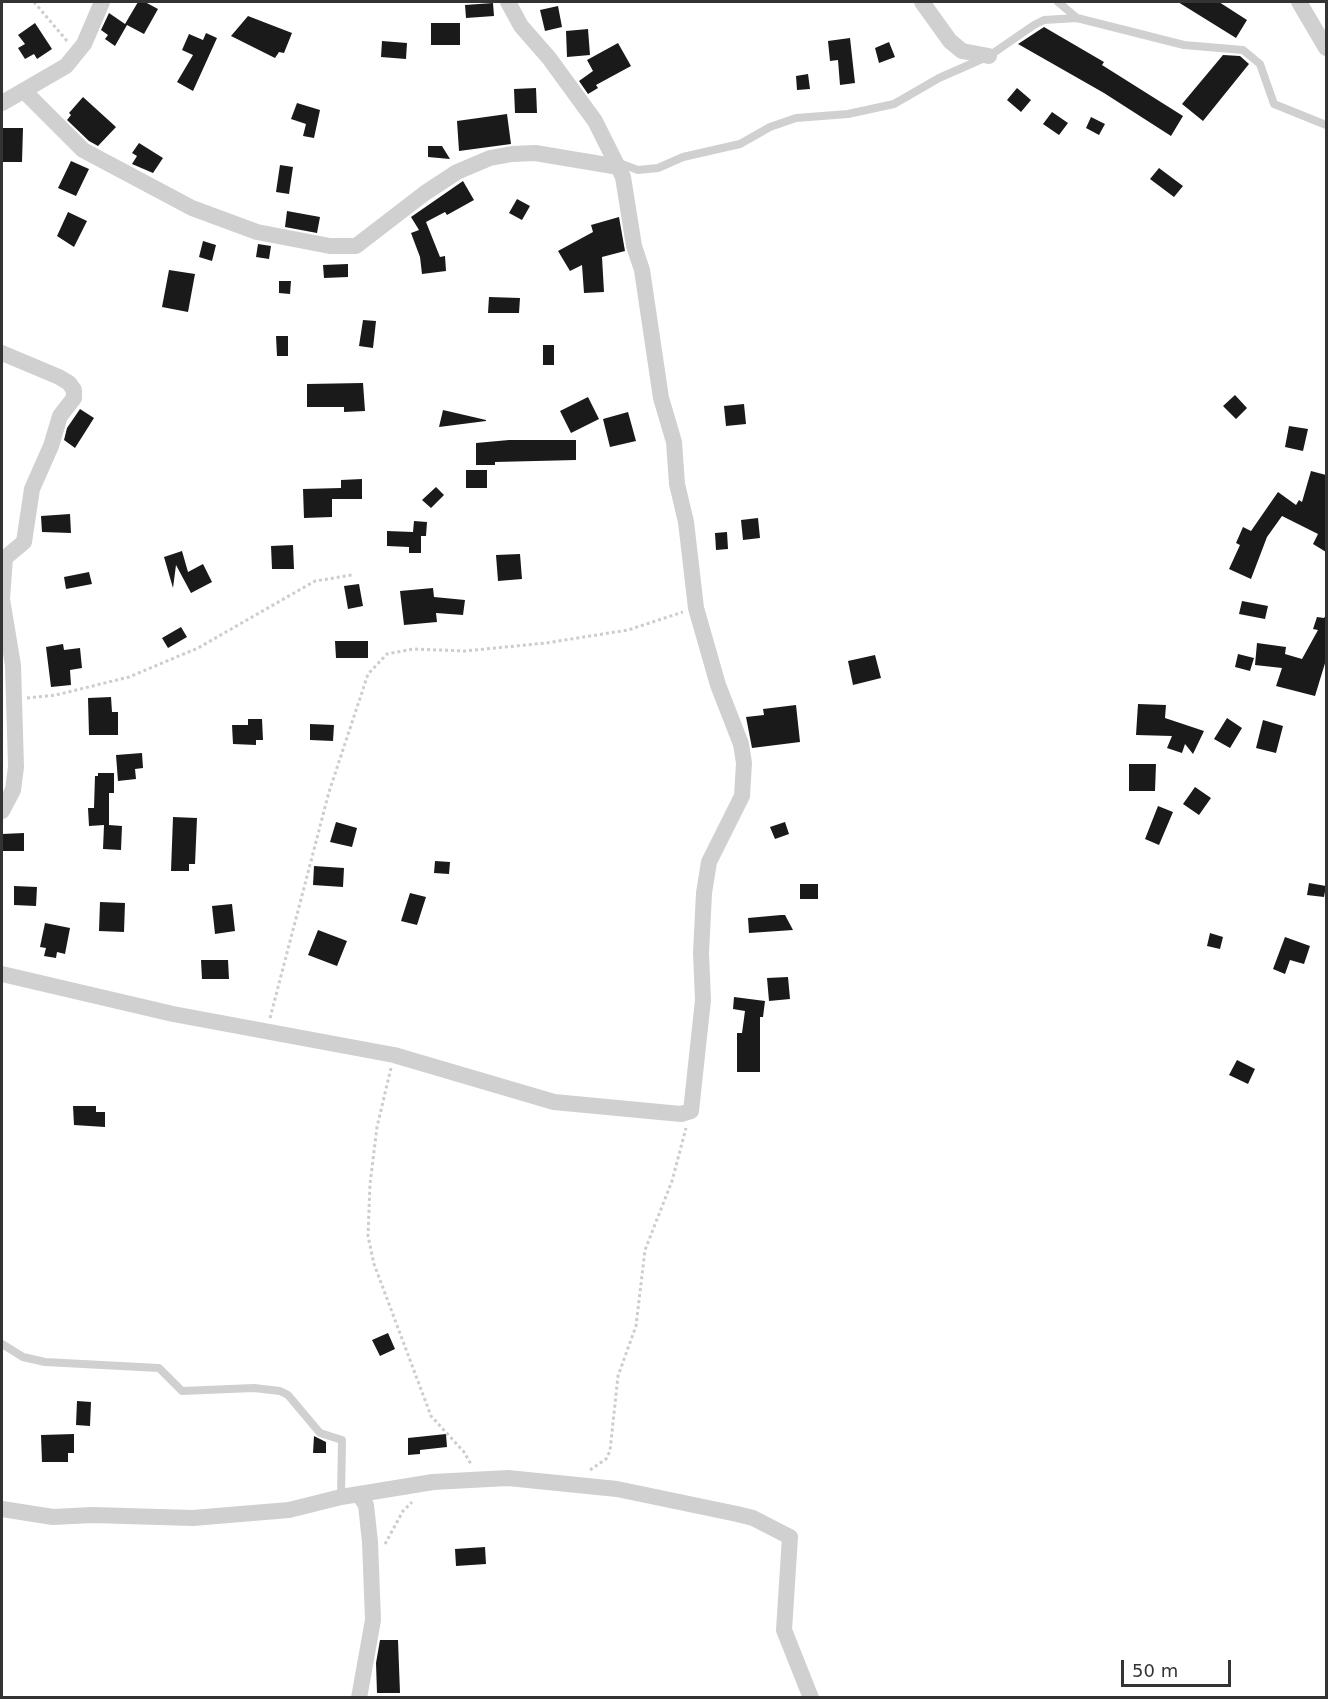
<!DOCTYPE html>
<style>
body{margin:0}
#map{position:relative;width:1328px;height:1699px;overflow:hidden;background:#fff;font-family:"DejaVu Sans",sans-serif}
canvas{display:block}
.frame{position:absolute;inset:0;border:3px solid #333;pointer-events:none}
.scale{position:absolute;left:1121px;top:1660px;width:110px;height:27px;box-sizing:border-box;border:3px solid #333;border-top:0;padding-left:8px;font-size:18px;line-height:21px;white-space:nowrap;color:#333;-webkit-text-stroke:4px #fff;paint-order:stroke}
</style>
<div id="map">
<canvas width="1328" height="1699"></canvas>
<div class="frame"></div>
<div class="scale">50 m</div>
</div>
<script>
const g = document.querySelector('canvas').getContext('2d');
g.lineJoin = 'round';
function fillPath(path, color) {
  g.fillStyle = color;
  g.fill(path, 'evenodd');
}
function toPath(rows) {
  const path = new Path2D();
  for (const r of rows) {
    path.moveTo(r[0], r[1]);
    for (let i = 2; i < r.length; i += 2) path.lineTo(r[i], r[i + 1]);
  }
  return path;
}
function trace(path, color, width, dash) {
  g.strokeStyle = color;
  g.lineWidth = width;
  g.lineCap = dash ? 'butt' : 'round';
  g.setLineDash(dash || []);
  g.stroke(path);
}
const building = toPath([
 [138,2,145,2,158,9,144,34,127,25,115,46,105,39,108,35,101,30,109,13,125,24],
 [1178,2,1219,2,1247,20,1236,38],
 [493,3,494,16,466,18,465,5],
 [558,6,562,27,545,31,540,10],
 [248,16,292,33,284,53,279,52,275,58,231,36],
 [35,23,52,49,37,59,34,54,25,59,18,48,25,44,18,35],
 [431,23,460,23,460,45,431,45],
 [1044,27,1104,62,1102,65,1183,116,1171,136,1104,93,1018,44],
 [588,29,590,55,567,57,566,31],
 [206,33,217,38,193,91,177,82,193,55,182,50,189,34,203,40],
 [850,38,855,83,840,85,838,60,830,61,828,41],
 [382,41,407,43,406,59,381,57],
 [889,42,895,57,879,63,875,48],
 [618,43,631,66,596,85,598,88,588,94,579,81,593,71,587,60],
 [1223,55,1240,56,1249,64,1203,121,1182,104],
 [808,74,810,89,797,90,796,76],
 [536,88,537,113,515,113,514,89],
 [1017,88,1031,100,1021,112,1007,100],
 [83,97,116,127,98,146,89,141,67,120,71,115,69,113],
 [297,103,320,110,314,138,303,136,306,124,291,119],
 [1052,112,1068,123,1059,135,1043,124],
 [507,114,511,144,459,151,457,121],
 [1091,117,1105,124,1099,135,1086,128],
 [2,128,23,128,22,162,2,162],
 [139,143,163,158,153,173,132,164,137,156,132,153],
 [428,146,442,146,450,159,428,157],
 [71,161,89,169,76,196,58,188],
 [280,165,293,167,289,194,276,192],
 [1159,168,1183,186,1174,197,1150,179],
 [463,181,474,200,447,215,445,212,426,222,440,257,445,256,446,271,422,274,420,257,411,233,419,230,411,217],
 [517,199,530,206,522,220,509,213],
 [287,211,320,217,317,233,285,227],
 [68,212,87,221,74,247,57,236],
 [619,217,625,251,602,257,604,292,584,293,582,265,570,271,558,251,593,232,591,225],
 [203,241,216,245,212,261,199,257],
 [258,244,271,246,269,259,256,257],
 [348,264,348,277,324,278,323,265],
 [169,270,195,274,188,312,162,307],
 [279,281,291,281,290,294,279,293],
 [489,297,520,298,519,313,488,313],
 [363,320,376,321,373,348,359,346],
 [276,336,288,336,288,356,277,356],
 [543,345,554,345,554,365,543,365],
 [363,383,365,411,344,412,344,407,307,407,307,384],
 [1235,395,1247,408,1236,419,1223,406],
 [588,397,599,419,571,433,560,411],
 [744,404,746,424,726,426,724,406],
 [80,409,94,418,75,448,64,440,67,428],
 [443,410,486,420,486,421,439,427],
 [628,412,636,441,610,447,603,419],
 [1289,426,1308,429,1303,451,1285,447],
 [509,440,576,440,576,460,495,462,495,465,476,465,476,443],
 [466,470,487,470,487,488,466,488],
 [1311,471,1326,475,1326,552,1313,544,1318,534,1282,516,1267,537,1251,579,1229,569,1240,545,1236,543,1243,527,1251,531,1278,492,1296,505,1299,500,1302,502],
 [362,479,362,499,332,499,332,517,304,518,303,489,341,488,341,480],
 [436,487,444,495,431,508,422,500],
 [70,514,71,533,42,532,41,516],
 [758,518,760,538,743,540,741,520],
 [414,521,427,522,426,536,421,536,421,553,409,553,409,547,387,546,387,531,413,532],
 [727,532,728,549,716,550,715,533],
 [293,545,294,569,272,569,271,546],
 [182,551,188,572,203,564,212,582,191,593,176,565,173,588,164,557],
 [520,554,522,579,498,581,496,555],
 [89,572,92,584,66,589,64,577],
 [359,584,363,606,348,609,344,586],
 [433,588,434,597,465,600,463,615,436,613,437,622,404,625,400,591],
 [1242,601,1268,606,1265,619,1239,614],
 [1326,615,1326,660,1315,696,1276,686,1282,668,1255,665,1257,643,1286,647,1285,654,1302,659,1318,630,1313,629,1317,617,1324,618],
 [181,627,187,637,168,648,162,638],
 [335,641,368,641,368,658,336,658],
 [63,644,64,650,80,648,82,668,70,670,71,685,51,687,46,647],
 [1238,654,1254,658,1250,671,1235,667],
 [875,655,881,678,853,685,848,661],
 [111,697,112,712,118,712,118,735,89,735,88,698],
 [1138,704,1166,705,1165,718,1204,731,1193,754,1185,744,1182,753,1167,748,1172,736,1136,735],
 [796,705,800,742,752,748,746,717,764,715,763,709],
 [1227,718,1242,728,1230,748,1214,739],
 [248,719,262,719,263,740,256,740,256,745,233,744,232,725,248,725],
 [1263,720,1283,726,1276,753,1256,748],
 [310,724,334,725,333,741,310,740],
 [142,753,143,768,135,769,136,779,118,781,116,755],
 [1129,764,1156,764,1155,791,1129,791],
 [98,773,114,773,114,793,109,793,109,825,122,826,121,850,103,849,104,825,89,826,88,808,94,808,95,776,98,776],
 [1195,787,1211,798,1199,815,1183,804],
 [1158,806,1173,812,1159,845,1145,839],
 [173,817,197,818,195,864,189,864,189,871,171,871],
 [336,822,357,828,352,847,330,842],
 [785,822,789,834,775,839,770,827],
 [24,833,24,851,2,851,2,834],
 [435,861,450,862,449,874,434,873],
 [314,866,344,868,343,887,313,885],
 [1309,883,1326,886,1324,897,1307,895],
 [800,884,818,884,818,899,800,899],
 [14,886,37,887,36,906,14,905],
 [410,893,426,897,417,925,401,921],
 [100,902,125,903,124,932,99,931],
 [232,904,235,931,215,934,212,906],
 [781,915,785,915,793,930,749,933,748,918],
 [45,923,70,928,65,954,57,952,56,958,44,956,46,948,40,947],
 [318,930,347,941,337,966,308,955],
 [1210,933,1223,937,1220,949,1207,946],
 [1285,937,1310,946,1304,964,1290,960,1285,974,1273,969],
 [201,960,228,960,229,979,202,979],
 [788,977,790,999,769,1001,767,978],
 [734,997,765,1001,763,1017,760,1017,760,1072,737,1072,737,1033,742,1033,745,1011,733,1009],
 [1237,1060,1255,1069,1248,1084,1229,1075],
 [73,1106,96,1106,96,1112,105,1112,105,1127,74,1125],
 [388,1333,395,1349,380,1356,372,1340],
 [77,1401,91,1402,90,1426,76,1425],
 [74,1434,74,1453,68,1453,68,1462,42,1462,41,1435],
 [446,1434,447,1447,420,1450,420,1454,408,1455,408,1438],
 [314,1436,326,1442,326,1453,313,1453],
 [485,1547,486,1564,456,1566,455,1549],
 [380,1640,398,1640,400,1693,377,1693,376,1663]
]);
const path = toPath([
 [34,2,67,41],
 [27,698,56,695,129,677,198,648,315,581,352,575],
 [270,1018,329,792,368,674,387,654,413,649,465,651,546,643,628,630,683,612],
 [391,1068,377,1127,370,1184,368,1236,374,1264,431,1416,464,1452,472,1466],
 [590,1470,606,1459,610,1451,618,1376,636,1326,645,1250,672,1181,686,1128],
 [385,1544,403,1511,412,1502]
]);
const lane = toPath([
 [1058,2,1077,18],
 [619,163,638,170,658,168,683,157,740,144,770,127,796,118,848,114,894,104,939,78,989,56,1034,25,1044,20,1077,18,1184,45,1243,50,1260,64,1274,104,1326,125],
 [2,1344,23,1357,45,1362,159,1368,182,1391,254,1388,280,1391,288,1395,320,1433,342,1440,341,1497]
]);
const street = toPath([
 [922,2,950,41,962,51,989,56],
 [1299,2,1326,48],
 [25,92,83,150,192,208,257,232,330,246,356,246,425,193,457,172,490,158,512,154,535,153,619,167],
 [2,103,66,66,84,44,102,2],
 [2,353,59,377,69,383,74,390,74,398,60,416,51,446,32,489,24,542,5,558,2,599,13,665,16,767,13,790,2,811],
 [2,974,173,1014,394,1055,554,1102,681,1114,691,1111,703,1000,701,953,704,893,709,862,742,796,744,763,741,744,718,685,696,608,686,522,677,484,674,442,661,398,642,270,634,246,623,177,595,121,549,58,521,26,508,2],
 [359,1495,366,1505,370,1542,373,1620,359,1698],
 [2,1509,53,1517,92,1515,193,1518,289,1510,341,1497,433,1482,508,1478,617,1489,737,1514,753,1518,790,1537,784,1630,811,1698]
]);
fillPath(building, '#1a1a1a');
trace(path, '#cdcdcd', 3, [3, 3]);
trace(lane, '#d0d0d0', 8);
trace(street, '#d0d0d0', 16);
</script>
